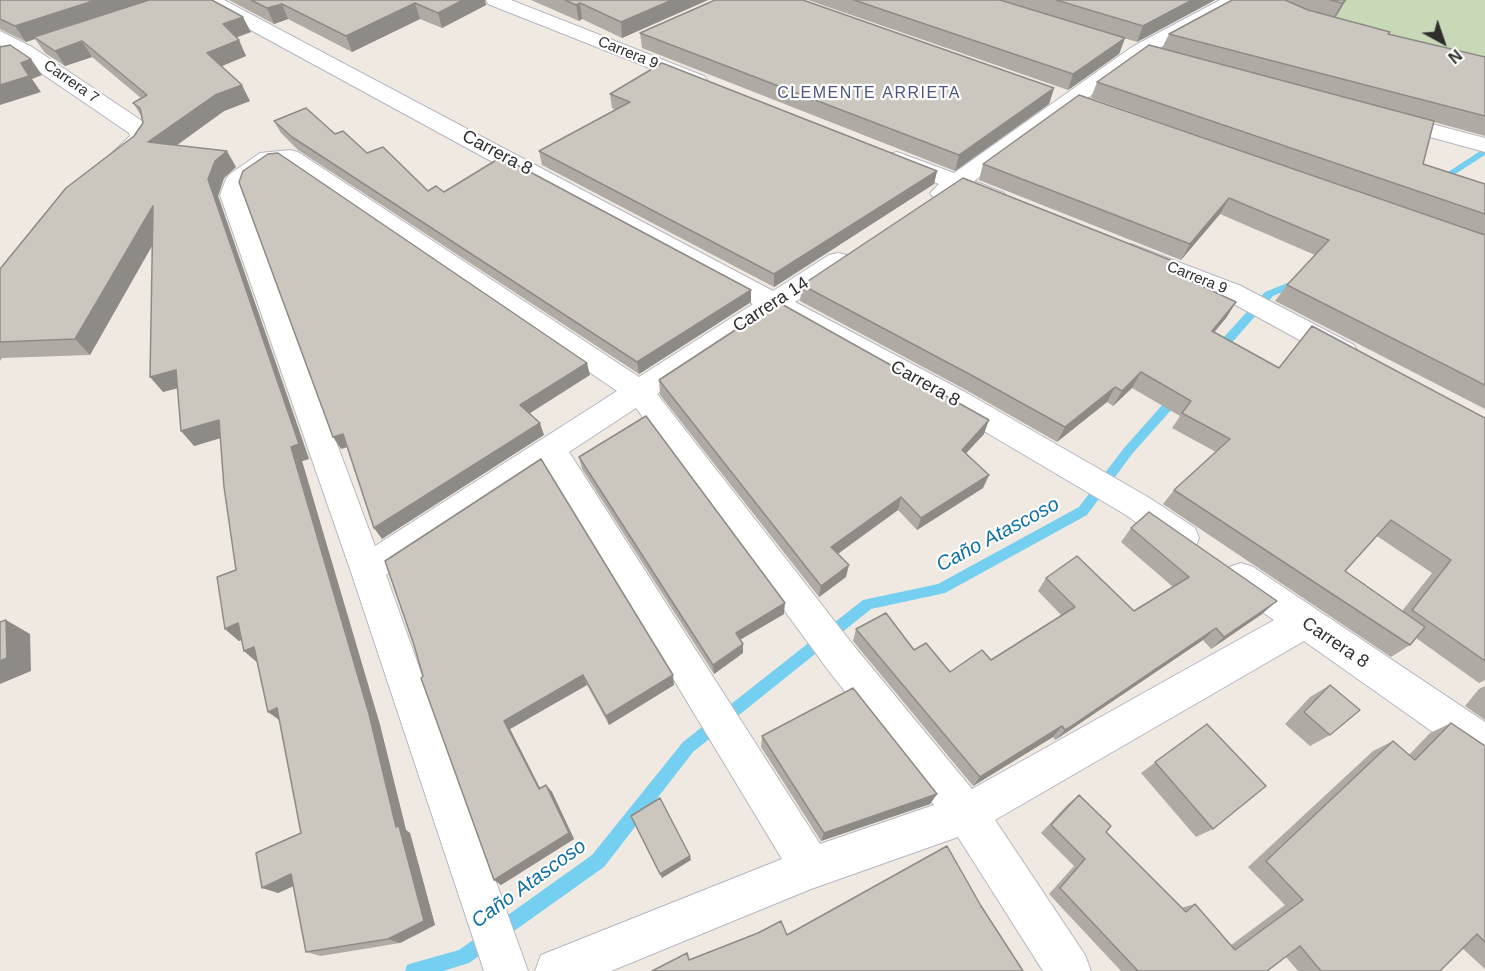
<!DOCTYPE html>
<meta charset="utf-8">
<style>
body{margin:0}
#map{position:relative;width:1485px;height:971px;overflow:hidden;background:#efe9e1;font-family:Helvetica,sans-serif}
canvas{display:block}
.north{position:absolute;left:1413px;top:12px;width:60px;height:60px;-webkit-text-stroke:4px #fff;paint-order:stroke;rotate:140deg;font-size:16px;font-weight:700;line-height:24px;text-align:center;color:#2e2e2e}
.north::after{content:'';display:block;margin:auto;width:21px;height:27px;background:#2e2e2e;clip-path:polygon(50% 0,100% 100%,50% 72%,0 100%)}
</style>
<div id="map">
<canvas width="1485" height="971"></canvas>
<div class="north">N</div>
</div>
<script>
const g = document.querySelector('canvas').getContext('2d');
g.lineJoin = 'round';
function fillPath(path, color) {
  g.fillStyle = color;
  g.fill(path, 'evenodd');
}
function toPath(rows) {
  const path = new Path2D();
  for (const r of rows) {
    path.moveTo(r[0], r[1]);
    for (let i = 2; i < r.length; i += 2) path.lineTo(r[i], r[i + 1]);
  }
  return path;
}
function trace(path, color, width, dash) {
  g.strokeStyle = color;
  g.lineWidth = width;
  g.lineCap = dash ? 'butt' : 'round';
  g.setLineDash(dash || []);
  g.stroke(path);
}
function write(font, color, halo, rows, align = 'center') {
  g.font = font + ' Helvetica,sans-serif';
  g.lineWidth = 4.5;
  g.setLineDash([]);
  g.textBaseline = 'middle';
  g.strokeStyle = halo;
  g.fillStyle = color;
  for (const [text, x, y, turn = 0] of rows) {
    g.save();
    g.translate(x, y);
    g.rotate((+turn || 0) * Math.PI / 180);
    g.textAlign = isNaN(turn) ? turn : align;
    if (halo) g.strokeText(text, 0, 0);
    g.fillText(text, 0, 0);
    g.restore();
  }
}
const cemetery = toPath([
 [1288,0,1485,0,1485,61,1335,21]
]);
const stream = toPath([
 [1485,148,1485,155,1441,183,1435,183,1434,181,1485,148],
 [1300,278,1305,281,1303,283,1273,296,1221,355,1213,355,1212,352,1213,349,1265,292,1300,278],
 [1177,392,1183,396,1181,399,1132,454,1087,515,945,593,871,609,693,752,604,867,469,963,443,971,405,971,407,965,413,963,459,950,592,855,683,742,863,600,938,584,1079,507,1124,448,1173,393,1177,392]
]);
const minor = toPath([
 [201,0,224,0,773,291,829,255,838,253,847,255,851,261,847,267,795,302,965,392,1148,497,1195,528,1199,538,1195,548,1183,552,1171,548,1126,515,945,408,775,315,657,394,854,646,972,789,1274,620,1229,589,1224,578,1229,567,1241,563,1253,567,1485,722,1485,764,1471,759,1304,641,995,820,1085,955,1091,971,1043,971,958,837,811,889,611,971,535,971,541,955,782,859,546,468,386,575,528,971,484,971,350,569,220,195,226,179,230,174,260,153,290,150,298,152,639,377,753,304,203,4,201,0],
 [285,164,617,391,375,546,244,195,248,182,274,165,285,164],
 [636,408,828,670,934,805,820,844,569,452,636,408],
 [486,0,511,0,704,76,707,80,704,84,697,86,690,84,488,4,486,0],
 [1220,0,1243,0,1241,4,1146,55,974,181,1004,193,1008,198,1004,203,996,205,959,192,950,198,942,200,934,198,930,193,939,184,889,164,886,159,889,154,897,152,954,173,1132,47,1220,0],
 [0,31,32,47,148,125,152,138,149,143,125,164,117,166,109,164,106,159,130,136,129,133,0,45,0,31],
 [1390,113,1485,138,1485,152,1382,124,1379,119,1382,114,1390,113],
 [1131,244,1241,286,1354,345,1358,352,1354,359,1344,362,1334,359,1223,298,1122,258,1118,252,1122,246,1131,244]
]);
const wall = toPath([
 [0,0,251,32,236,38,246,56,221,66,250,101,224,111,177,145,236,167,224,178,218,196,309,459,302,461,380,725,406,830,410,833,435,925,400,943,321,956,306,952,294,886,278,893,301,833,279,719,268,712,258,663,244,651,242,640,239,641,225,629,236,570,220,438,194,446,178,388,163,392,153,244,90,355,2,358,0,361,0,269,134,136,143,123,142,117,133,103,141,98,92,57,65,66,45,53,35,39,26,42,0,29],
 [229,0,485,0,486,5,442,28,420,19,352,52,288,19,274,24],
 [531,0,708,0,622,38,582,19,579,21],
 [808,0,1000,0,1125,38,1119,54,1068,90],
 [1001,0,1215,0,1137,42],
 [1232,0,1346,0,1337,15,1335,17,1389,34,1485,57,1485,136,1434,122,1423,164,1485,184,1485,409,1275,301,1287,285,1315,255,1220,214,1181,260,979,180,983,164,1359,192,1091,98,1097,82,1162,48,1169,34],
 [640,33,1054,88,1049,104,955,171,642,48],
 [610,94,937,171,934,184,774,287,542,165,539,151,616,110,612,108],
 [274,121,335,134,428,191,444,192,751,290,751,302,639,374,298,150,281,133],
 [1170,271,1236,302,1226,318,1214,332,1279,368,1485,418,1485,680,1479,683,1416,638,1410,645,1391,657,1163,504,1174,490,1216,452,1172,428,1180,416,1132,388,1113,406,1107,402,1057,442,966,390,800,301,802,285],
 [1377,536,1432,573,1402,611,1345,571],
 [659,380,984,434,966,453,989,475,983,488,917,530,898,510,838,554,846,577,819,597,660,395],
 [579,457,784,614,740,640,743,653,714,674,582,469],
 [1131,528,1262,614,1211,649,1203,640,1060,737,1055,740,1053,737,973,786,853,641,856,629,914,650,950,672,991,660,1062,616,1038,591,1046,578,1134,611,1173,587,1121,542],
 [414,645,674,685,609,725,587,685,510,729,540,788,546,785,552,792,574,839,501,885,494,880,423,676],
 [1330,685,1330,735,1310,746,1285,724,1310,697],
 [1485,686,1485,720,1465,706,1479,689],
 [1451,723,1485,746,1485,969,1462,948,1440,971,1298,971,1286,957,1267,971,1121,971,1049,894,1074,866,1041,833,1068,804,1079,795,1106,832,1181,908,1195,904,1231,945,1285,905,1248,867,1373,751,1393,741,1409,755,1430,733],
 [1207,724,1213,829,1196,837,1141,773],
 [762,736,937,794,930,804,821,841,761,747]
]);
const shadedWall = toPath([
 [96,0,153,0,34,37,35,39,26,42,15,26],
 [463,0,485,0,486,5,442,28,438,13],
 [672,0,708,0,622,38,621,22],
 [1192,0,1215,0,1137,42,1143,26],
 [1346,0,1337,15,1333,19,1342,3],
 [415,3,420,19,352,52,346,36],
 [580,3,582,19,579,21,576,5],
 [282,4,288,19,274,24,267,8],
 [243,17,251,32,231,39,223,24],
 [1125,38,1119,54,1068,90,1073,74],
 [239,40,246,56,215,69,207,53],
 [82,41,92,57,65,66,55,51],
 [31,59,42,75,32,79,41,92,0,105,0,85,21,63],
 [242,85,250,101,224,111,159,158,148,142,215,95],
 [1054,88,1049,104,955,171,959,155],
 [227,151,236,167,224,178,218,196,309,459,302,461,380,725,406,830,410,833,435,925,400,943,388,939,396,827,291,447,208,179,215,161],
 [937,171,934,184,774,287,774,274],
 [1229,198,1220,214,1181,260,1190,244],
 [153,206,165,223,90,355,75,339],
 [751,290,751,302,639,374,637,362],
 [1236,302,1226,318,1202,347,1212,331],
 [587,363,590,375,524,417,520,405],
 [176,370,189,385,163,392,150,377],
 [1141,372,1132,388,1113,406,1122,391],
 [1115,387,1107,402,1057,442,1065,427],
 [219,420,231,435,194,446,181,431],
 [989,420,984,434,957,463,962,450],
 [540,423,544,435,382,539,374,528],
 [343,434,351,446,341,449,333,437],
 [989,475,983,488,917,530,921,518],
 [901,497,898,510,829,560,831,547],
 [849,565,846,577,819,597,821,586],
 [1277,601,1262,614,1211,649,1224,637],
 [785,603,784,614,736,642,736,633],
 [6,620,30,634,31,671,0,684,0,661],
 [238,623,252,635,239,641,225,629],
 [1216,628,1203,640,1055,740,1065,730],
 [743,644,743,653,714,674,713,665],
 [254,647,258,663,244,651],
 [583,675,587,685,510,729,544,796,539,789,504,721],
 [673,675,674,685,609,725,606,716],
 [277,708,282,722,268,712],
 [1062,726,1053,737,973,786,980,777],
 [546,785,552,792,574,839,501,885,494,880],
 [937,794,930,804,821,841,824,833],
 [690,856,691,860,662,878,660,874],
 [291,874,306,880,278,893,262,888]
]);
const building = toPath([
 [0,0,96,0,15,26,0,19,0,0],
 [149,0,212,0,243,17,223,24,239,40,207,53,242,85,215,95,148,142,227,151,215,161,208,179,299,444,291,447,369,714,396,827,399,826,424,921,388,939,306,952,291,874,262,888,256,853,301,833,277,708,268,712,254,647,244,651,238,623,225,629,217,577,236,570,224,487,219,420,181,431,176,370,150,377,153,206,75,339,0,342,0,269,66,188,134,136,143,123,140,108,133,103,147,95,82,41,55,51,34,37,149,0],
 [251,0,463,0,438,13,415,3,346,36,282,4,267,8,251,0],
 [565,0,672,0,621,22,580,3,576,5,565,0],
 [715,0,803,0,1054,88,959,155,640,33,715,0],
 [854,0,1000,0,1125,38,1073,74,854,0],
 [1056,0,1192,0,1143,26,1056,0],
 [1232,0,1285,0,1308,10,1390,32,1388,34,1485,57,1485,116,1169,34,1232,0],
 [1330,0,1346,0,1342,3,1330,0],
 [10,45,31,59,21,63,29,76,0,85,0,47,10,45],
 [1149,45,1434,121,1423,164,1485,184,1485,214,1097,82,1149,45],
 [662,63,937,171,774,274,539,151,630,102,610,94,662,63],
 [1079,95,1485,235,1485,385,1287,285,1329,240,1229,198,1190,244,983,164,1079,95],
 [306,108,335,134,343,131,367,153,383,147,428,191,436,186,444,192,498,159,513,167,517,165,751,290,637,362,292,137,274,121,306,108],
 [278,153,587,363,520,405,540,423,374,528,343,434,333,437,239,182,243,171,268,154,278,153],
 [963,178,1175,262,1168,270,1236,302,1212,331,1279,368,1312,326,1485,418,1485,661,1412,610,1451,560,1391,520,1345,571,1425,627,1410,645,1174,490,1230,439,1182,413,1191,401,1141,372,1122,391,1115,387,1065,427,971,375,802,285,963,178],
 [778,302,989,420,962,450,989,475,921,518,901,497,831,547,849,565,821,586,659,380,778,302],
 [646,416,785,603,736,633,743,644,713,665,579,457,646,416],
 [541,459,673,675,606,716,583,675,504,721,539,789,546,785,569,833,494,880,421,678,423,676,414,645,385,561,541,459],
 [1149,512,1277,601,1224,637,1216,628,1070,727,1065,730,1062,726,980,777,856,629,886,613,914,650,926,643,950,672,982,650,991,660,1075,607,1046,578,1077,556,1134,611,1189,577,1131,528,1149,512],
 [6,620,7,658,0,661,0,622,6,620],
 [1330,685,1360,710,1330,735,1304,712,1330,685],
 [853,688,937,794,824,833,762,736,853,688],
 [1451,723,1485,746,1485,942,1477,934,1440,971,1321,971,1300,946,1267,971,1138,971,1060,888,1085,859,1051,825,1079,795,1111,826,1106,832,1186,912,1195,904,1235,950,1303,900,1266,861,1393,741,1415,760,1451,723],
 [1207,724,1266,786,1213,829,1155,762,1207,724],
 [660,798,690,856,660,874,631,816,660,798],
 [947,846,981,906,1023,971,652,971,687,953,689,960,758,933,781,921,787,935,947,846]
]);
const farStreetnames = [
 ["Carrera 9",628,53,22],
 ["Carrera 7",71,82,35],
 ["Carrera 9",1197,278,22]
];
const farNeighbourhoodnames = [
 ["CLEMENTE ARRIETA",869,94]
];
const streetNames = [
 ["Carrera 8",497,153,28],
 ["Carrera 14",771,305,-33],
 ["Carrera 8",925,384,29],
 ["Carrera 8",1335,643,34]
];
const waterNames = [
 ["Caño Atascoso",998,535,-28],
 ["Caño Atascoso",529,884,-36]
];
fillPath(cemetery, '#c8d9b8');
fillPath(stream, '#75cff0');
trace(minor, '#b4b7c1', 2);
fillPath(minor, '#fff');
fillPath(wall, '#afaba4');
fillPath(shadedWall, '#8e8b86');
fillPath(building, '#cbc7bf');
trace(building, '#8e8b86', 1.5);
write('15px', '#2e2e2e', '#fff', farStreetnames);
g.letterSpacing = '1.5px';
write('16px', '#4d5680', '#fff', farNeighbourhoodnames);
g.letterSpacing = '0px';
write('18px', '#2e2e2e', '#fff', streetNames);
write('italic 20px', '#0d6fa3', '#fff', waterNames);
</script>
